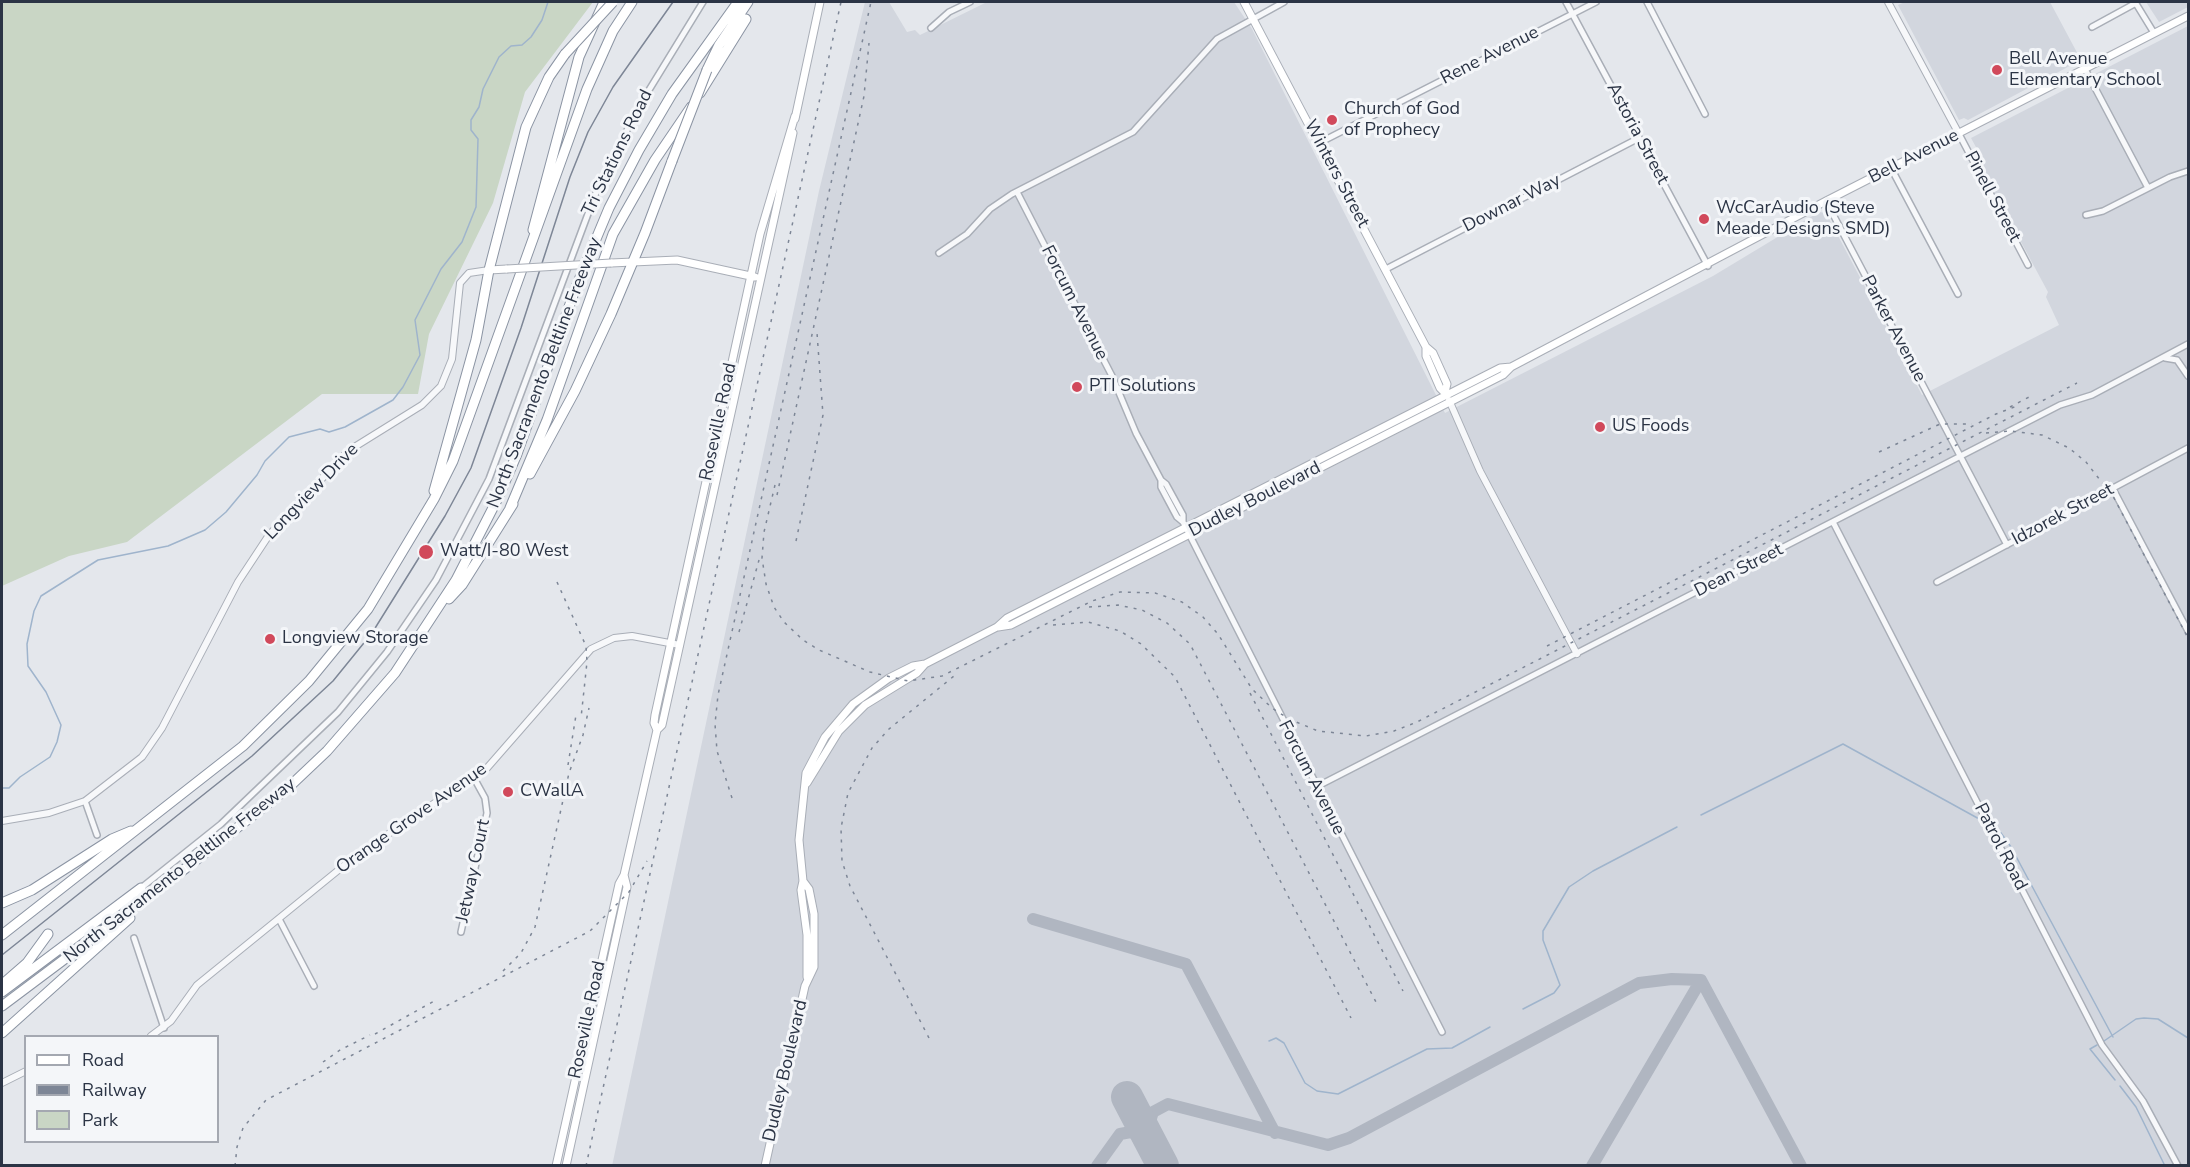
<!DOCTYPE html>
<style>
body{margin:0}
#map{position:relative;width:2190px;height:1167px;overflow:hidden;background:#e4e7ec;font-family:"Nunito Sans",sans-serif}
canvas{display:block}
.frame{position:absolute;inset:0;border:3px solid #2b3445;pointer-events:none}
.legend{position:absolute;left:24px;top:1035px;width:195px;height:108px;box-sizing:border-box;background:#f4f6f9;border:2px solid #a4a8b1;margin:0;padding:8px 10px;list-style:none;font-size:18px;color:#2b3445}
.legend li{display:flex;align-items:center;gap:12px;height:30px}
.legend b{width:30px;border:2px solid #a4a8b1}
</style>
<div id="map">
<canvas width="2190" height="1167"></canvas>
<div class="frame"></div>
<ul class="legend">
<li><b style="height:8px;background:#fff"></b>Road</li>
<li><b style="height:8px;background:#7d8696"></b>Railway</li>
<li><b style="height:16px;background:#c9d6c5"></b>Park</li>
</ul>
</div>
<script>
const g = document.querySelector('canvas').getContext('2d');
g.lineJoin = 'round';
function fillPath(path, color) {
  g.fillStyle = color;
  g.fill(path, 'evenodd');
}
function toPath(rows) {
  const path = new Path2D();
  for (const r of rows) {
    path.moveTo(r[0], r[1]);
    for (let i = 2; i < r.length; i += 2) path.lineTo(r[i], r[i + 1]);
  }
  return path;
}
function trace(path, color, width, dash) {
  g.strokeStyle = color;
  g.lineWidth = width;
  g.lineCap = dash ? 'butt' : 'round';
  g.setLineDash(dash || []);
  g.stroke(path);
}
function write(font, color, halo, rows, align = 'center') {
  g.font = font + ' "Nunito Sans",sans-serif';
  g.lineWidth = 6;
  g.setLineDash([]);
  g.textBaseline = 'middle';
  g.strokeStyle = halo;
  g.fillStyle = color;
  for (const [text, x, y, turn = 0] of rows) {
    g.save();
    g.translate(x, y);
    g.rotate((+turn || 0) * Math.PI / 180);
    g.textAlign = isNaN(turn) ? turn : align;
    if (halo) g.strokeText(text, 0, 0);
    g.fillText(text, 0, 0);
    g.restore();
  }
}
const built = toPath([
 [865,2,889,2,907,32,915,30,920,35,987,2,1234,2,1252,29,1445,413,1713,276,1819,212,1826,213,1922,395,2059,325,2046,297,2048,292,1979,164,1983,160,1971,138,2188,26,2188,1165,612,1166,819,191],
 [1905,2,2050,2,2081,60,1968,120,1964,118,1959,120,1898,5],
 [2146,2,2188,2,2188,7,2159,22]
]);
const green = toPath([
 [2,2,593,2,525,92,493,203,429,334,418,394,322,394,127,542,69,556,2,586]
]);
const stream = toPath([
 [2,788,9,788,20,777,50,757,57,742,61,725,46,692,28,666,27,644,34,611,41,596,98,560,168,546,205,530,226,512,257,475,265,461,289,437,320,429,329,432,345,427,393,400,403,387,420,355,415,320,441,269,462,242,476,207,478,139,471,130,471,120,479,107,483,89,499,57,511,46,522,45,531,37,542,20,548,2],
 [1701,815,1843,744,1981,820],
 [1993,828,2001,833,2011,847,2113,1037],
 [1523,1009,1554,993,1560,985,1543,940,1543,931,1569,887,1593,871,1677,827],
 [1269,1041,1276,1038,1284,1043,1305,1083,1317,1091,1338,1094,1427,1049,1452,1048,1490,1027],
 [2104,1041,2136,1019,2144,1018,2158,1019,2188,1038],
 [2097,1045,2090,1049,2115,1080],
 [2120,1086,2136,1107,2165,1166]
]);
const taxiway = toPath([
 [1033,919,1186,964,1275,1133],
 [1701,980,1801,1166],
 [1146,1133,1153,1112,1168,1104,1328,1145,1349,1138,1639,983,1672,979,1701,980],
 [1097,1166,1120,1134,1131,1132,1149,1138],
 [1592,1166,1701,980]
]);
const runway = toPath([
 [1127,1097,1163,1166]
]);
const minor = toPath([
 [1566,2,1708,266],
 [1647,2,1705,114],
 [2135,2,2154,33],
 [2092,27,2136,3],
 [931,28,949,12,970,2],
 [2085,69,2148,188],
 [1959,134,2028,265],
 [1319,143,1596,2],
 [1891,168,1958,294],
 [1017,192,1112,376,1136,433,1161,480,1161,487,1177,517,1183,522,1442,1032],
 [1826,201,2007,545],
 [2086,215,2103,211,2170,177,2188,171],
 [939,253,967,234,990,209,1012,194,1133,132,1217,39,1284,2],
 [1386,269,1639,138],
 [2165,358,2177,360,2188,376],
 [1161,480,1166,484,1183,515,1183,522],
 [2113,489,2188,631],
 [1833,522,2102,1045,2143,1101,2178,1166],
 [1937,582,2188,448],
 [1316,787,2060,405,2092,395,2188,344],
 [85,801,97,835],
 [141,888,221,824,338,712,387,652,436,580,489,479,595,195,638,108,703,2],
 [279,919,314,986],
 [461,932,487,813,485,798,474,778],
 [134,938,164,1028]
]);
const tertiary = toPath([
 [1888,2,1959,134],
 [1449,400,1480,471,1577,654],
 [2,821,49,813,85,801,142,757,162,728,238,582,269,535,348,451,422,405,441,386,452,359,460,283,469,273,489,270],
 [151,1036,171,1021,197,985,357,855,487,768,591,649,614,638,632,636,680,645],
 [2,1083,26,1071]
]);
const secondary = toPath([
 [1244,2,1426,347,1433,353,1447,384,1445,392],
 [795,119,820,2],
 [611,263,677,260,755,277],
 [489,270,507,269],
 [1426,347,1426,356,1440,388,1447,395],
 [998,627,1011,625,1503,375,1511,367],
 [657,730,662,725,793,133],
 [807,783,839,731,865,705,917,673,925,664,997,627,1007,618,1500,368,1511,367,1826,201,2188,16],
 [807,977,807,935,801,890,803,881,799,840,806,773,825,737,853,704,889,678,913,666,925,664],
 [556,1166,619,884,624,875,657,730,654,723,655,715,760,234,795,116],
 [566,1166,627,887,624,875],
 [765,1166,805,986,814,967,814,914,809,889,803,881]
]);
const motorway = toPath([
 [707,70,719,45,748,2],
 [700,93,746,19],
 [533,230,579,57,604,2],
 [530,474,575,391,611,314,645,233,672,161],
 [434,491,476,340,489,270,526,127,549,77,565,54],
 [510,508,547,420,613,234,655,160,691,107],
 [449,599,462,585,513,504],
 [2,903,32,890,112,839,131,831],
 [2,935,243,746,309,681,368,609,434,499,453,461,587,89,613,31,632,2],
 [4,983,27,963,48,934],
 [2,992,141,888],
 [2,1006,186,868,289,787,327,751,395,673,456,580,498,498,517,454,576,287,609,208,639,150,672,94,738,2],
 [2,1033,130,918]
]);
const tram = toPath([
 [2,955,252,756,333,681,372,633,445,516,471,468,521,328,570,177,588,132,613,87,673,2]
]);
const rail = toPath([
 [2010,407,2033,395],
 [1986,433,2011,431,2042,435,2069,448,2086,462,2114,498,2188,638],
 [1879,452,1940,424,1972,424],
 [775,485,764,532,762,558,766,584,774,607,784,622,803,640,819,650,870,672,908,681,942,676,1092,601,1120,592,1155,593,1182,602,1203,617,1218,634,1252,689,1272,708,1289,719,1318,731,1366,736,1394,731,1417,722,2077,383],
 [777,495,864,96,869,43],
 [796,541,823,415,817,333],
 [557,582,586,646,587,662,581,718],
 [1089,607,1118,605,1142,610,1167,623,1190,644,1377,1004],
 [1053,625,1088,622,1120,631,1141,644,1175,677,1351,1018],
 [739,632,759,560],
 [1547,646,1996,414,2017,406],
 [1250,693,1403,991],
 [568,765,576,715],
 [732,798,717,751,715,724,718,695,871,2],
 [503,971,521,953,535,927,569,773,583,735,589,708],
 [375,1034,436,1000],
 [929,1038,850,886,842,861,841,828,848,793,872,748,889,729,954,676],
 [323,1062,340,1050,370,1035],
 [235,1166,237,1147,243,1128,266,1100,590,931,629,892,647,861],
 [586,1166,841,2]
]);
const secondaryBridge = toPath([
 [507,269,611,263]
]);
const motorwayBridge = toPath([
 [565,54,613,2],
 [672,161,707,70]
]);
const markers = [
 [1997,70,6,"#d1495b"],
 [1332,120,6,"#d1495b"],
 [1704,219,6,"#d1495b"],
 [1077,387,6,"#d1495b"],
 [1600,427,6,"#d1495b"],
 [426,552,8,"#d1495b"],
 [270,639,6,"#d1495b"],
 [508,792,6,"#d1495b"]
];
const streetNames = [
 ["Rene Avenue",1490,56,-27],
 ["Astoria Street",1637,134,62],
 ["Tri Stations Road",618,153,-64],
 ["Bell Avenue",1914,157,-27],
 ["Winters Street",1336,174,62],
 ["Pinell Street",1992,197,62],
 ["Downar Way",1512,204,-27],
 ["Forcum Avenue",1074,303,63],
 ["Parker Avenue",1893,329,62],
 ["North Sacramento Beltline Freeway",545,373,-69],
 ["Roseville Road",719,422,-78],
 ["Longview Drive",312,492,-46],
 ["Dudley Boulevard",1255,500,-27],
 ["Idzorek Street",2063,515,-28],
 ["Dean Street",1739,571,-27],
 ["Forcum Avenue",1311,778,63],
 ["Orange Grove Avenue",412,819,-35],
 ["Patrol Road",2000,847,63],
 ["North Sacramento Beltline Freeway",180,871,-38],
 ["Jetway Court",474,871,-78],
 ["Roseville Road",588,1020,-78],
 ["Dudley Boulevard",786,1071,-77]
];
const poiNames = [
 ["Bell Avenue",2009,60],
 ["Elementary School",2009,81],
 ["Church of God",1344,110],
 ["of Prophecy",1344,131],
 ["WcCarAudio (Steve",1716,209],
 ["Meade Designs SMD)",1716,230],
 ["PTI Solutions",1089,387],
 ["US Foods",1612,427],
 ["Watt/I-80 West",440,552],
 ["Longview Storage",282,639],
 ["CWallA",520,792]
];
fillPath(built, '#d2d6de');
fillPath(green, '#c9d6c5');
trace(stream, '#9fb4cc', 1.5);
trace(taxiway, '#b0b6c1', 12);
trace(runway, '#b0b6c1', 32);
trace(minor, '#a9aeb7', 8);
trace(tertiary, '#a9aeb7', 8);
trace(secondary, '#a9aeb7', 9);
trace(motorway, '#8b94a3', 11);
trace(minor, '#f7f8fa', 5);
trace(tertiary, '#f7f8fa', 6);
trace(secondary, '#fff', 7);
trace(motorway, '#fff', 9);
trace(tram, '#7d8696', 1.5);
trace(rail, '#7d8696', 1.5, [3, 6]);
trace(secondaryBridge, '#a9aeb7', 9, []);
trace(motorwayBridge, '#8b94a3', 11, []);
trace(secondaryBridge, '#fff', 7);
trace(motorwayBridge, '#fff', 9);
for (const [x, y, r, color] of markers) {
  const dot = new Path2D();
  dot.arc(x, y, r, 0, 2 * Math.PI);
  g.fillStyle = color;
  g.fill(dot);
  trace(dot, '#f4f6f9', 2);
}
write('18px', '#2b3445', '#f4f6f9', streetNames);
write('18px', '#2b3445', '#f4f6f9', poiNames, 'left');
</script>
